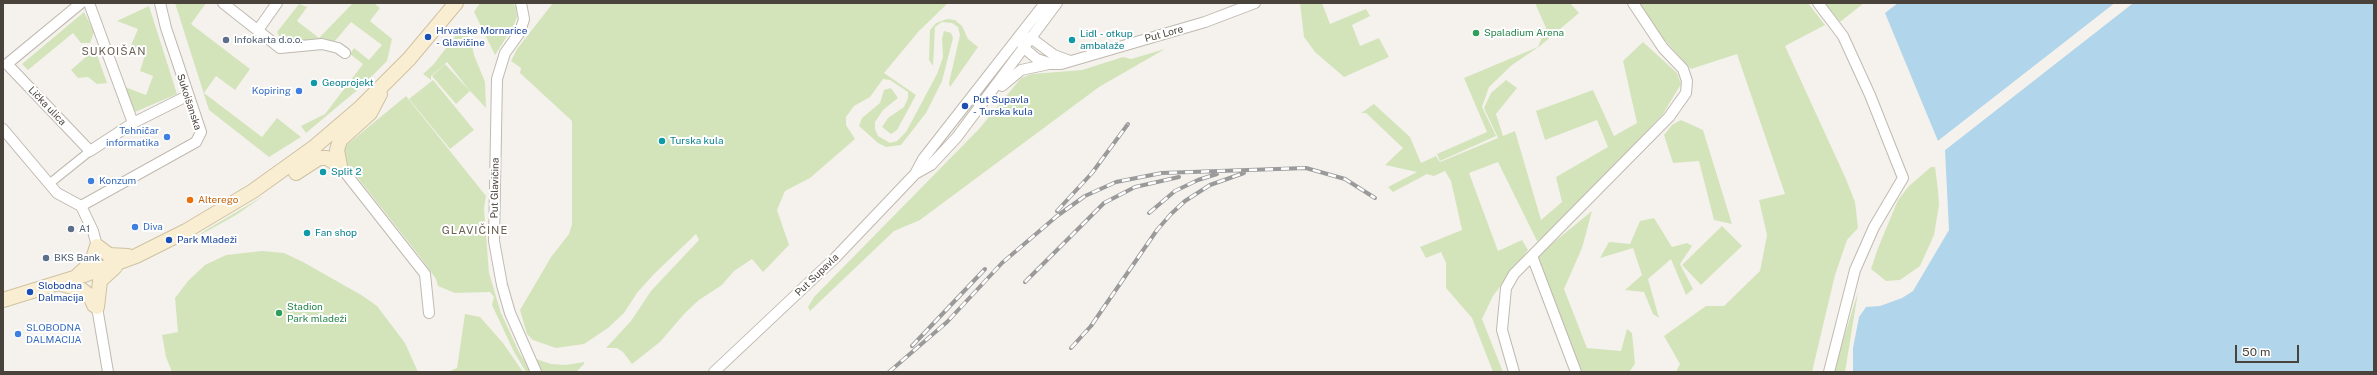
<!DOCTYPE html>
<meta charset="utf-8">
<style>
body{margin:0}
#map{position:relative;width:2377px;height:375px;overflow:hidden;background:#f5f2ed;font-family:"Public Sans",sans-serif}
canvas{display:block}
.frame{position:absolute;inset:0;border:4px solid #49433b;pointer-events:none}
.scale{position:absolute;left:2235px;top:345px;width:64px;height:18px;box-sizing:border-box;border:2px solid #49433b;border-top:0;padding-left:5px;font-size:12px;line-height:14px;white-space:nowrap;color:#49433b;-webkit-text-stroke:3px #fff;paint-order:stroke}
</style>
<div id="map">
<canvas width="2377" height="375"></canvas>
<div class="frame"></div>
<div class="scale">50 m</div>
</div>
<script>
const g = document.querySelector('canvas').getContext('2d');
g.lineJoin = 'round';
function fillPath(path, color) {
  g.fillStyle = color;
  g.fill(path, 'evenodd');
}
function toPath(rows) {
  const path = new Path2D();
  for (const r of rows) {
    path.moveTo(r[0], r[1]);
    for (let i = 2; i < r.length; i += 2) path.lineTo(r[i], r[i + 1]);
  }
  return path;
}
function trace(path, color, width, dash) {
  g.strokeStyle = color;
  g.lineWidth = width;
  g.lineCap = dash ? 'butt' : 'round';
  g.setLineDash(dash || []);
  g.stroke(path);
}
function write(font, color, halo, rows, align = 'center') {
  g.font = font + ' "Public Sans",sans-serif';
  g.lineWidth = 4;
  g.setLineDash([]);
  g.textBaseline = 'middle';
  g.strokeStyle = halo;
  g.fillStyle = color;
  for (const [text, x, y, turn = 0] of rows) {
    g.save();
    g.translate(x, y);
    g.rotate((+turn || 0) * Math.PI / 180);
    g.textAlign = isNaN(turn) ? turn : align;
    if (halo) g.strokeText(text, 0, 0);
    g.fillText(text, 0, 0);
    g.restore();
  }
}
const green = toPath([
 [175,3,206,3,191,24,250,69,235,90,216,76,204,93,262,137,277,118,301,137,269,157,209,110],
 [353,3,374,3,380,8,370,21,392,39,387,61,361,87,306,133,301,126,325,114,363,64,350,54,354,48,369,60,382,45,351,22,335,41,282,42,277,32,299,4,307,7,297,21,319,38],
 [480,3,513,3,516,7,517,17,513,27,495,55,474,12],
 [553,3,948,3,919,31,884,73,916,95,897,130,891,134,882,127,888,118,904,107,908,98,908,92,890,80,883,79,870,97,854,106,846,117,846,125,855,139,810,178,785,191,777,210,789,245,763,272,752,259,734,271,722,285,699,300,685,313,660,342,632,364,623,352,617,348,606,348,631,321,651,291,699,240,696,234,654,274,637,293,624,313,608,328,584,344,556,348,533,340,527,334,520,310,551,257,569,234,572,224,572,121,520,73,521,68,511,61,517,49],
 [1300,3,1322,3,1330,24,1366,9,1370,16,1352,25,1360,46,1379,38,1389,57,1344,77,1315,52,1304,37],
 [1535,3,1570,3,1579,13,1540,46,1512,65,1489,87,1482,107,1496,136,1440,161,1437,154,1487,132,1464,78,1538,47,1546,28],
 [1639,3,1808,3,1825,25,1785,46,1846,179,1855,202,1858,228,1847,240,1835,275,1812,372,1676,372,1680,364,1664,336,1706,306,1724,306,1760,271,1767,235,1759,200,1785,194,1737,54,1691,69,1659,34],
 [1825,3,1864,3,1840,22],
 [149,6,177,94,135,112,125,87,146,95,153,76,140,71,145,55,130,48,138,29,117,21],
 [84,12,94,32,90,43,81,43,73,33,28,70,22,64],
 [947,19,955,20,962,26,968,39,978,47,950,87,949,83,960,35,958,27,952,23,942,22,935,27,933,66,929,60,930,30,936,23],
 [460,30,466,33,471,41,474,55,485,82,486,108,470,91,456,104,432,76,445,64,470,91,447,62,431,76,431,80,423,74,433,65],
 [944,31,951,33,953,38,942,81,926,113,901,145,886,147,878,143,859,126,862,118,880,103,884,90,891,88,898,98,883,110,875,122,875,129,878,136,890,143,897,141,906,132,937,74,943,57,942,39],
 [1643,42,1677,73,1681,84,1663,114,1552,232,1537,241,1498,162,1469,173,1498,251,1522,240,1528,250,1493,296,1482,319,1503,372,1493,372,1472,318,1446,288,1446,263,1441,252,1426,258,1420,247,1462,230,1451,181,1445,171,1434,176,1427,174,1393,192,1388,187,1417,172,1385,165,1403,148,1366,113,1361,113,1374,104,1410,137,1421,163,1436,156,1440,162,1498,138,1484,108,1491,93,1506,80,1517,88,1496,114,1503,136,1515,131,1541,220,1562,202,1556,177,1608,147,1597,120,1545,140,1536,111,1593,90,1614,136,1637,123,1623,61],
 [95,49,107,83,97,84,88,77,78,78,71,70],
 [1165,49,1099,87,920,220,894,231,810,311,808,307,814,297,979,129,1021,78,1032,74,1082,70,1123,57,1131,59],
 [1007,58,1010,61,938,148,938,147],
 [433,80,474,130,450,149,409,99],
 [406,96,486,196,484,208,489,273,501,313,519,352,531,372,526,372,514,352,492,305,494,297,490,292,455,293,438,286,436,279,421,258,342,158,343,148],
 [1681,120,1703,130,1732,224,1714,220,1699,161,1673,163,1664,135,1672,125],
 [1931,167,1935,167,1938,190,1939,205,1934,235,1920,266,1900,280,1886,281,1871,269,1878,248,1898,200,1909,186],
 [265,195,236,215,195,238,206,230],
 [1592,211,1582,248,1564,289,1587,348,1621,351,1627,329,1632,333,1635,364,1629,372,1582,372,1537,256],
 [1654,218,1672,247,1687,243,1692,246,1680,264,1693,289,1686,295,1671,259,1648,279,1659,318,1653,314,1644,292,1625,290,1642,275,1633,248,1600,258,1609,242,1630,244,1640,221],
 [1722,226,1742,246,1701,285,1682,265],
 [262,251,284,253,303,262,363,296,377,306,405,343,418,372,172,372,166,357,162,335,178,332,175,298,188,281,205,265,226,255],
 [1858,292,1845,372,1834,372,1837,360],
 [465,314,480,317,503,343,523,372,448,372,457,368],
 [536,359,551,364,566,365,584,362,584,364,576,372,542,372,534,360]
]);
const water = toPath([
 [1898,3,2115,3,1938,141,1885,13],
 [2133,3,2374,3,2374,372,1853,372,1853,348,1859,317,1866,307,1880,306,1902,298,1913,291,1949,230,1945,150]
]);
const pier = toPath([
 [2115,3,2116,5,1939,142,1938,141],
 [2130,3,2133,3,1945,150,1943,148]
]);
const pedestrian = toPath([
 [49,184,90,151]
]);
const minor = toPath([
 [81,3,7,64,90,151,133,123,187,96],
 [89,3,133,123],
 [223,3,280,48,322,44,338,48,345,53],
 [521,3,524,19,520,32,505,53,497,79,494,241,502,285,510,313,536,372],
 [1818,3,1843,36,1870,95,1903,178,1874,227,1855,270,1829,372],
 [258,30,277,3],
 [1024,37,1031,38,1054,55,1070,61],
 [1019,38,1024,48,1037,59,1052,64,1061,64,1205,22,1255,3],
 [1002,86,1021,70,1049,64],
 [3,129,57,193,81,206,93,231,97,246],
 [340,166,425,274,429,313],
 [915,174,923,159,1045,3],
 [81,206,196,142,201,132,166,28,160,3],
 [1532,256,1576,372],
 [97,307,108,372],
 [714,372,835,258,915,174,931,165,957,137,1057,3],
 [1514,372,1502,330,1506,288,1514,274,1669,117,1686,93,1687,81,1683,69,1663,48,1633,3]
]);
const secondary = toPath([
 [340,166,337,150,340,140,370,113,380,94],
 [296,173,319,158,327,158,340,166],
 [77,276,92,262,97,246,109,255,128,256],
 [59,283,82,290,90,296,94,305,97,307,100,281,115,267],
 [3,300,87,274,136,256,186,231,253,191,313,148,361,107,409,59,456,3]
]);
const rail = toPath([
 [1057,211,1092,173,1128,124],
 [1149,213,1175,191,1198,180,1217,174],
 [1025,282,1104,203,1135,187,1179,177],
 [912,346,985,269],
 [1071,348,1091,326,1157,230,1171,214,1185,201,1210,185,1244,173],
 [889,372,947,322,1002,263,1057,216,1085,196,1116,182,1162,173,1306,168,1345,179,1375,198]
]);
const markers = [
 [1476,33,4,"#2e9e5b"],
 [428,37,4,"#1a4fb4"],
 [226,40,4,"#5c6f8a"],
 [1072,40,4,"#0f9aa8"],
 [314,83,4,"#0f9aa8"],
 [299,91,4,"#3f7fe0"],
 [965,106,4,"#1a4fb4"],
 [167,137,4,"#3f7fe0"],
 [662,141,4,"#0f9aa8"],
 [323,172,4,"#0f9aa8"],
 [91,181,4,"#3f7fe0"],
 [190,200,4,"#e8710a"],
 [135,227,4,"#3f7fe0"],
 [71,229,4,"#5c6f8a"],
 [307,233,4,"#0f9aa8"],
 [169,240,4,"#1a4fb4"],
 [46,258,4,"#5c6f8a"],
 [30,292,4,"#1a4fb4"],
 [279,313,4,"#2e9e5b"],
 [18,334,4,"#3f7fe0"]
];
const transitNames = [
 ["Hrvatske Mornarice",436,31],
 ["- Glavičine",436,43],
 ["Put Supavla",973,100],
 ["- Turska kula",973,112],
 ["Park Mladeži",177,240],
 ["Slobodna",38,286],
 ["Dalmacija",38,298]
];
const leisureNames = [
 ["Spaladium Arena",1484,33],
 ["Stadion",287,307],
 ["Park mladeži",287,319]
];
const cultureNames = [
 ["Lidl - otkup",1080,34],
 ["ambalaže",1080,46],
 ["Geoprojekt",322,83],
 ["Turska kula",670,141],
 ["Split 2",331,172],
 ["Fan shop",315,233]
];
const streetNames = [
 ["Put Lore",1164,34,-15],
 ["Sukoišanska",189,102,72],
 ["Lička ulica",47,106,46],
 ["Put Glavičina",495,188,-89],
 ["Put Supavla",817,275,-44]
];
const serviceNames = [
 ["Infokarta d.o.o.",234,40],
 ["A1",79,229],
 ["BKS Bank",54,258]
];
const shopNames = [
 ["Kopiring",291,91,"right"],
 ["Tehničar",159,131,"right"],
 ["informatika",159,143,"right"],
 ["Konzum",99,181],
 ["Diva",143,227],
 ["SLOBODNA",26,328],
 ["DALMACIJA",26,340]
];
const foodNames = [
 ["Alterego",198,200]
];
const neighbourhoodNames = [
 ["SUKOIŠAN",114,52],
 ["GLAVIČINE",475,231]
];
fillPath(green, '#d3e4bb');
fillPath(water, '#b1d5ea');
fillPath(pier, '#f5f2ed');
trace(pedestrian, '#c0b9b0', 10);
trace(minor, '#c0b9b0', 12);
trace(secondary, '#cfc2a2', 16);
trace(pedestrian, '#fff', 8);
trace(minor, '#fff', 10);
trace(secondary, '#faeed2', 14);
trace(rail, '#9a9a9a', 4);
trace(rail, '#fff', 2.5, [8]);
for (const [x, y, r, color] of markers) {
  const dot = new Path2D();
  dot.arc(x, y, r, 0, 2 * Math.PI);
  g.fillStyle = color;
  g.fill(dot);
  trace(dot, '#fff', 1.5);
}
write('10px', '#164399', '#fff', transitNames, 'left');
write('10px', '#27864d', '#fff', leisureNames, 'left');
write('10px', '#0d838f', '#fff', cultureNames, 'left');
write('10px', '#49433b', '#fff', streetNames);
write('10px', '#4e5e75', '#fff', serviceNames, 'left');
write('10px', '#366cbe', '#fff', shopNames, 'left');
write('10px', '#c56008', '#fff', foodNames, 'left');
g.letterSpacing = '1px';
write('11px', '#6b6053', '#fff', neighbourhoodNames);
g.letterSpacing = '0px';
</script>
